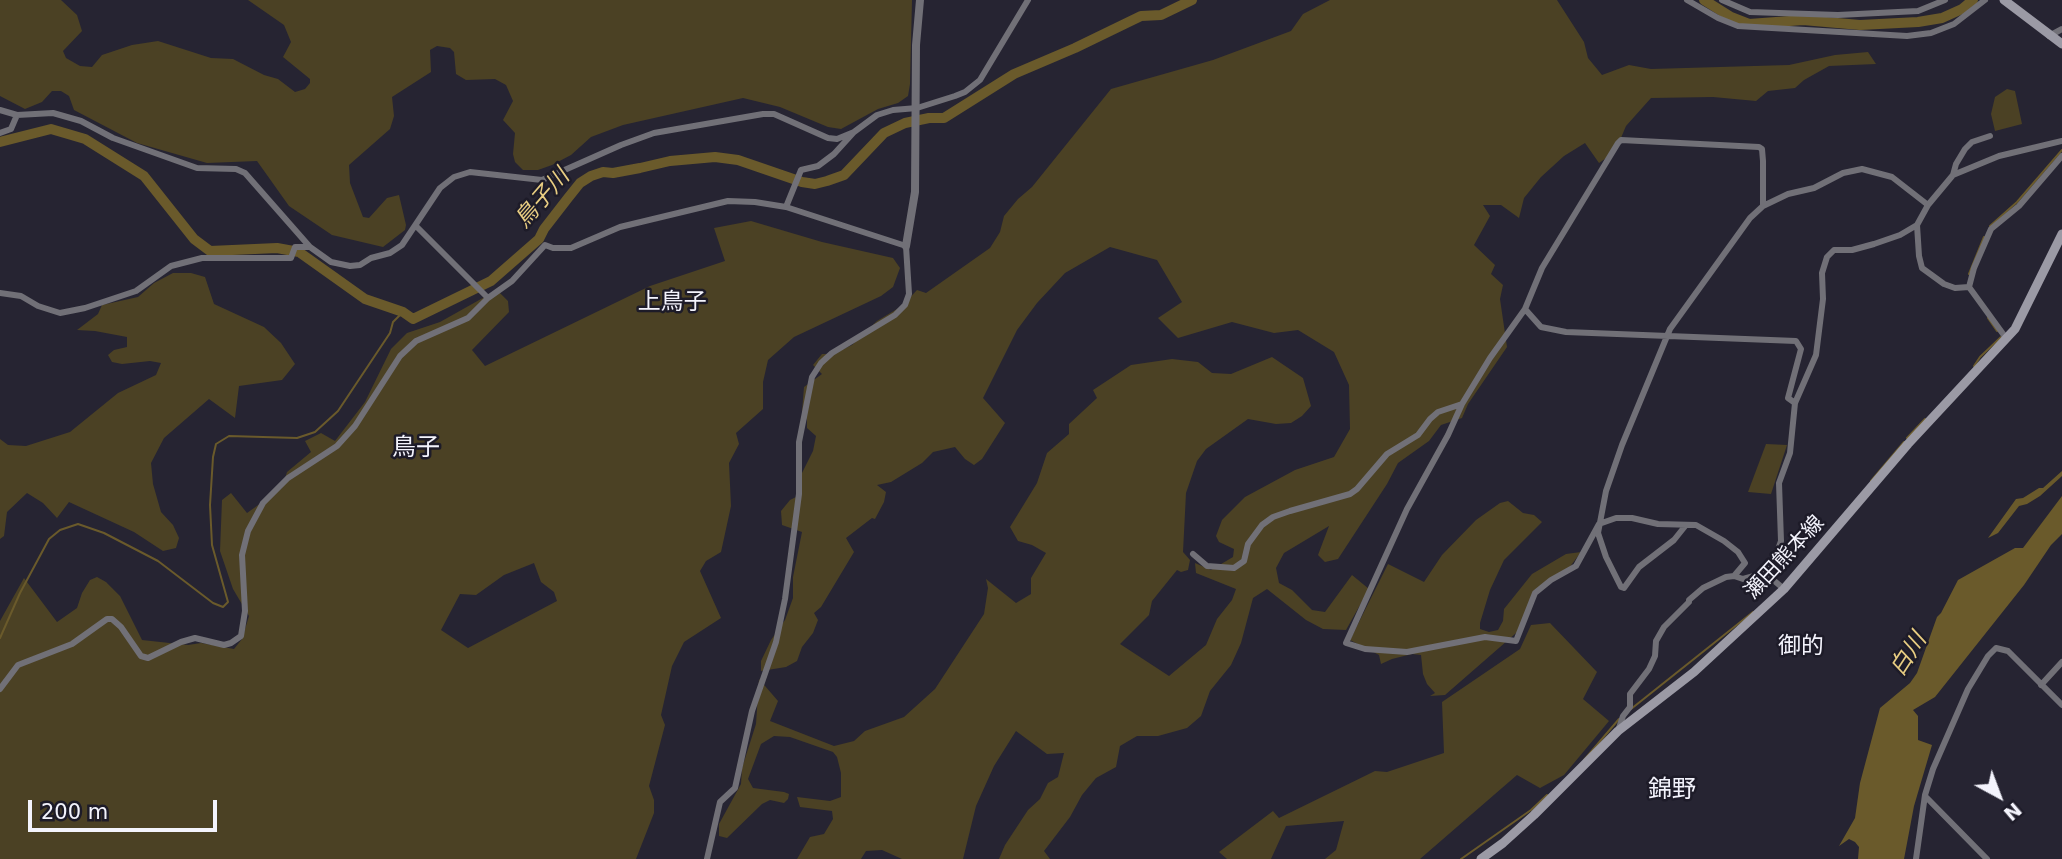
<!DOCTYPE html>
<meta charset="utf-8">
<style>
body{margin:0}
#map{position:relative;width:2062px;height:859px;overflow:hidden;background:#262432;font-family:"DejaVu Sans",sans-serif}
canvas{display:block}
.north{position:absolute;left:1964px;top:761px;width:70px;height:70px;-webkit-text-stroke:5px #1d1b28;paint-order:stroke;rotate:139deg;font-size:19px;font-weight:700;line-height:28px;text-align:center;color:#f3f3fc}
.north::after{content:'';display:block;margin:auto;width:24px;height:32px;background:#f3f3fc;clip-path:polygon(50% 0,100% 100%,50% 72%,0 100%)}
.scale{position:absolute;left:28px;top:800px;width:189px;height:32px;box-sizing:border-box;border:4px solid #f3f3fc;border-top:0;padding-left:9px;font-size:21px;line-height:24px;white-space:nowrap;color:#f3f3fc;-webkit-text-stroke:5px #1d1b28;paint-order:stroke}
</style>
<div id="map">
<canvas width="2062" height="859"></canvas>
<div class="north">N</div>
<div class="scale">200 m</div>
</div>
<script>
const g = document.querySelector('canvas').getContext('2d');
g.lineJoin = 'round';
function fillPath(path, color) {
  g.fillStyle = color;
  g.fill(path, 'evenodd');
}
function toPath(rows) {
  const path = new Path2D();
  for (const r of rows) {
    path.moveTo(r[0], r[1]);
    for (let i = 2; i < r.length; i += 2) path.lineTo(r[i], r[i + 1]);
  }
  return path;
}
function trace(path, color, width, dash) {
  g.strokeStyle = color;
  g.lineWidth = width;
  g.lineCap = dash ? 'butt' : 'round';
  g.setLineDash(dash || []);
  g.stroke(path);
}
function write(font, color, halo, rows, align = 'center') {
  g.font = font + ' "DejaVu Sans","Noto Sans JP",sans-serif';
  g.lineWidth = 5;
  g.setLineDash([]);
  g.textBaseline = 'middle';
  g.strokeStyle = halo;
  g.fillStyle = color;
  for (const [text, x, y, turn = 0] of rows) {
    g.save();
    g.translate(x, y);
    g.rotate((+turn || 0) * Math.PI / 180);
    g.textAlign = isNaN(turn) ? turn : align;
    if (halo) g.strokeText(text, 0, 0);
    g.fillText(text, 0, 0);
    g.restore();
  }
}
const green = toPath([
 [0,0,61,0,77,15,82,31,63,51,66,58,80,66,92,67,102,55,132,45,158,41,211,58,233,59,264,75,278,79,295,92,305,89,310,83,310,79,283,57,291,42,284,25,248,0,912,0,910,84,908,96,898,103,878,109,841,129,828,127,780,107,743,98,623,125,591,137,571,155,552,165,538,170,523,170,515,162,513,154,515,133,503,120,513,101,506,85,495,79,466,80,456,74,454,52,450,48,437,46,430,50,431,72,392,97,394,116,390,129,349,165,350,183,363,217,369,218,387,198,399,195,406,225,405,230,383,247,332,235,289,206,257,161,207,163,137,143,74,110,69,96,61,91,52,91,42,102,25,109,0,96],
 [1330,0,1557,0,1584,42,1588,58,1602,75,1629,65,1651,69,1789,65,1835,55,1868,52,1876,64,1829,66,1804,80,1795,88,1768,91,1756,101,1713,97,1651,98,1626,126,1615,152,1599,163,1585,143,1564,156,1541,177,1524,198,1519,218,1501,205,1483,205,1490,216,1474,245,1495,265,1491,274,1503,285,1500,299,1507,347,1468,404,1462,418,1441,425,1429,441,1398,463,1387,484,1338,559,1325,562,1318,555,1329,526,1284,553,1276,568,1279,583,1292,590,1312,610,1325,612,1352,575,1369,589,1346,630,1323,629,1306,620,1267,589,1253,598,1241,643,1231,665,1210,691,1201,716,1187,728,1158,736,1137,736,1120,746,1116,767,1096,778,1082,795,1070,817,1044,851,1050,859,999,859,1005,845,1028,810,1040,799,1048,783,1058,777,1064,753,1047,754,1016,731,994,766,976,806,963,859,902,859,882,850,866,851,861,859,797,859,810,837,824,834,833,819,832,811,800,807,797,797,830,801,841,797,841,773,837,757,833,752,790,737,774,736,761,744,748,779,753,788,784,792,789,794,788,799,784,803,770,800,762,804,727,838,719,836,719,824,741,784,742,768,756,724,759,679,778,701,770,721,834,746,854,741,865,731,904,717,935,689,984,614,988,588,986,579,1016,603,1031,594,1031,578,1046,553,1032,545,1018,541,1010,527,1037,483,1047,453,1069,434,1069,424,1097,398,1093,390,1131,365,1172,359,1198,362,1212,373,1231,374,1272,357,1303,378,1311,406,1302,416,1291,423,1276,424,1248,419,1206,449,1197,461,1186,493,1183,552,1190,560,1188,570,1181,572,1177,570,1152,601,1149,615,1120,644,1169,676,1206,645,1217,619,1232,600,1236,589,1196,573,1195,563,1211,570,1233,557,1234,549,1219,542,1216,536,1222,520,1245,497,1295,470,1334,457,1350,429,1349,385,1334,352,1298,330,1274,333,1232,322,1178,338,1158,318,1182,302,1157,260,1110,247,1065,273,1037,303,1017,330,983,398,1005,423,982,459,974,465,965,459,955,447,933,452,922,463,891,482,877,485,886,492,884,502,875,519,872,518,846,538,854,552,821,607,814,613,818,620,813,633,802,647,797,661,786,667,761,671,761,661,771,640,785,620,793,598,793,577,802,532,782,525,781,511,790,500,802,494,802,473,813,451,816,436,807,428,807,420,802,412,804,387,822,374,813,365,822,354,833,354,852,345,877,321,902,306,917,290,926,293,990,248,1000,232,1004,216,1018,199,1032,187,1111,89,1213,60,1291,31,1303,14],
 [2007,89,2015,91,2022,124,1995,131,1991,114,1995,97],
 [751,221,822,242,893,258,900,268,893,287,881,296,794,337,768,360,763,382,763,409,736,433,739,444,729,463,731,506,721,552,706,561,700,571,721,618,684,642,672,666,661,715,665,725,649,786,654,800,654,813,636,859,0,859,0,621,24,578,57,622,77,608,82,593,90,580,97,577,106,582,120,596,142,640,188,645,201,643,234,649,242,639,249,616,233,589,220,551,222,500,231,493,247,513,282,488,287,472,311,452,305,441,321,433,335,441,365,402,391,349,407,333,440,322,497,290,508,301,509,312,472,350,485,366,650,286,725,261,714,228],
 [534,563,541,582,554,592,557,601,468,648,441,630,460,594,476,595,504,575],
 [173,273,191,273,205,277,214,304,264,327,281,343,295,364,282,380,239,386,235,418,209,399,164,438,151,463,153,484,161,512,173,525,179,538,176,548,163,551,134,532,69,502,57,518,43,503,27,493,7,512,4,536,0,539,0,439,8,445,26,446,70,432,118,393,156,375,161,363,150,361,122,364,112,362,108,355,114,350,127,347,127,337,95,331,77,330,98,314,102,305,138,297,154,283],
 [1766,444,1787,445,1771,494,1748,492],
 [1508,501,1523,513,1534,515,1542,522,1504,560,1490,590,1480,623,1480,629,1489,632,1498,630,1503,621,1504,609,1532,574,1566,554,1581,552,1569,568,1539,588,1523,627,1445,695,1430,696,1435,693,1427,684,1423,674,1421,655,1412,654,1392,659,1381,664,1379,655,1350,640,1388,564,1424,582,1442,555,1476,520,1500,503],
 [1550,623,1597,672,1583,699,1609,721,1564,775,1540,788,1517,775,1420,859,1325,859,1336,850,1344,821,1286,826,1271,859,1227,859,1219,852,1273,811,1279,818,1375,771,1387,772,1444,753,1442,702,1520,649,1531,625]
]);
const water = toPath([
 [2062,471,2062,476,2040,496,2027,504,2019,506,1998,533,1988,538,2016,499,2023,498,2039,488,2043,488],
 [2062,496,2062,534,2051,545,2024,585,1935,697,1913,710,1918,716,1918,740,1932,745,1914,806,1904,859,1858,859,1859,847,1855,842,1849,839,1839,846,1855,818,1860,783,1880,708,1910,683,1917,673,1937,617,1941,613,1958,580,2015,548,2023,548]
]);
const stream = toPath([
 [1990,226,2017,202,2062,150],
 [1969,274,1984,237],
 [1988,318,1997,331],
 [1974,366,1980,357,2001,337],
 [1907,438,1925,419],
 [1871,481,1904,442],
 [0,638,20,593,49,539,60,530,78,524,104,533,158,561,213,603,223,607,228,602,212,545,210,505,213,457,216,444,229,436,297,438,315,432,338,411,390,333,393,322,403,312],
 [1631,709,1753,612],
 [1584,760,1619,719],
 [1461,859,1531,810,1547,795]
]);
const river = toPath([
 [1704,0,1731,17,1749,24,1803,20,1860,25,1918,22,1942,18,1962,9,1973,0],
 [0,142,51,129,85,139,144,176,194,239,210,251,277,248,299,252,365,299,403,312,413,319,491,281,539,239,544,229,568,198,580,183,591,176,603,172,613,173,640,168,670,161,715,157,738,160,802,182,815,184,827,181,844,175,884,133,905,123,929,118,944,118,1014,74,1075,48,1141,16,1161,15,1192,0]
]);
const minor = toPath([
 [1687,0,1718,18,1738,26,1907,36,1931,33,1954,24,1985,0],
 [1722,0,1750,12,1838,15,1918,11,1945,0],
 [2049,36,2062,29],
 [0,110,17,115,53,113,81,121,113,138,197,168,236,169,245,173,310,247],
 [0,133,11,129,17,115],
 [1953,175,1956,164,1965,149,1972,142,1990,136],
 [786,207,801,170,818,166,834,154,854,132,877,115,893,110,917,108,955,96,965,92,980,80,1028,0],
 [416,226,488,298],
 [1969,287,1974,268,1991,229,2019,206,2062,156],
 [0,293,21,296,38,306,60,313,85,308,136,291,171,266,202,258,291,258,295,247,310,247,331,262,350,266,360,265,371,258,390,253,402,245,440,188,454,177,470,172,542,180,621,145,654,133,763,114,774,114,828,138,837,139,854,132],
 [1525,309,1541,327,1566,332,1796,341,1801,349,1788,398,1795,403,1790,453,1779,483,1781,541,1775,558,1765,573],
 [2006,338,1969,287,1955,288,1944,284,1922,268,1919,256,1917,225,1928,205,1953,175,1999,156,2062,141],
 [1795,403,1816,355,1823,299,1822,273,1827,257,1834,250,1852,250,1874,244,1900,235,1917,225],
 [1686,525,1674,540,1639,567,1624,588,1621,587,1606,557,1598,533,1606,491,1622,445,1670,329,1750,218,1763,206,1788,194,1814,188,1843,173,1862,169,1892,177,1928,205],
 [1193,554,1207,566,1234,568,1244,561,1248,544,1262,525,1273,517,1290,511,1350,494,1357,489,1387,454,1418,435,1430,419,1438,412,1462,404],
 [1734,576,1745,563,1738,552,1724,541,1696,525,1658,524,1632,518,1616,518,1599,524,1576,566,1551,580,1535,593,1516,641,1485,637,1407,652,1365,649,1346,643,1407,509,1448,435,1462,404,1490,358,1525,309,1542,268,1618,143,1621,140,1759,147,1762,149,1763,161,1763,206],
 [2041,685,2062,662],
 [0,689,18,665,72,644,107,619,112,619,121,627,141,656,148,658,181,642,195,638,224,645,231,643,241,636,245,611,242,555,248,531,263,503,288,478,337,446,355,426,400,356,416,341,468,318,488,298,512,281,545,245,553,248,571,248,620,227,728,201,755,202,786,207,906,246,909,294,905,305,895,315,832,353,821,363,812,377,799,442,799,494,785,599,776,642,752,711,735,788,720,802,707,859],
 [1618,731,1623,716,1630,707,1630,694,1649,669,1655,656,1656,641,1664,627,1689,602,1689,600,1703,588,1726,577,1734,576,1743,579,1765,573,1784,589],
 [1925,796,1987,859],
 [1916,859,1925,795,1933,769,1968,689,1988,656,1996,648,2008,651,2062,705]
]);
const tertiary = toPath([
 [906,246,915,192,916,45,920,0]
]);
const secondary = toPath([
 [2004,0,2062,44],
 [1481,859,1503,843,1534,815,1618,731,1694,672,1784,589,1908,444,2015,329,2062,234]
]);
const streetNames = [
 ["瀬田熊本線",1785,558,-47]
];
const waterNames = [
 ["鳥子川",543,199,-49],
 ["白川",1909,655,-57]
];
const neighbourhoodNames = [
 ["上鳥子",672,303],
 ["御的",1801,647]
];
const quarterNames = [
 ["鳥子",416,449],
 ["錦野",1672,791]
];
fillPath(green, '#4b4124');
fillPath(water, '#6a5a2b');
trace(stream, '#6a5a2b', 2);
trace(river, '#6a5a2b', 10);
trace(minor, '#717077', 6);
trace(tertiary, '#717077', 8);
trace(secondary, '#9b9aa5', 9);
write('21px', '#f3f3fc', '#1d1b28', streetNames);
write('italic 23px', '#e8cd82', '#1d1b28', waterNames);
write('23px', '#f3f3fc', '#1d1b28', neighbourhoodNames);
write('24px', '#f3f3fc', '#1d1b28', quarterNames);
</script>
